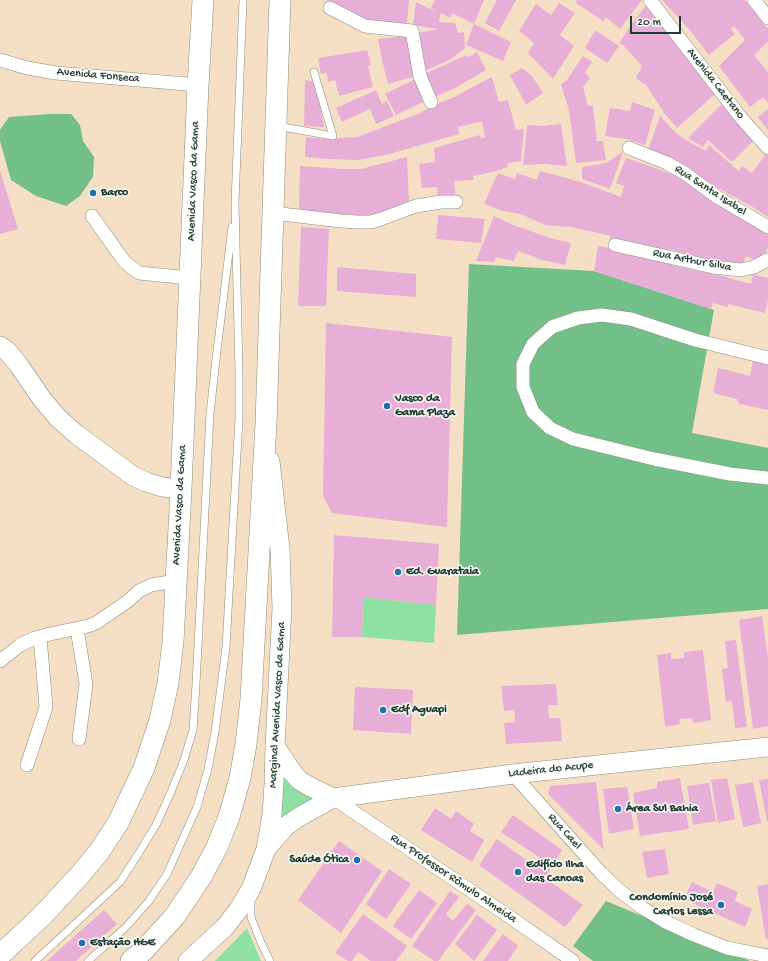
<!DOCTYPE html>
<meta charset="utf-8">
<style>
body{margin:0}
#map{position:relative;width:768px;height:961px;overflow:hidden;background:#f4dfc4;font-family:"Gochi Hand",sans-serif}
canvas{display:block}
.scale{position:absolute;left:630px;top:16px;width:51px;height:18px;box-sizing:border-box;border:2px solid #1f3d34;border-top:0;padding-left:5px;font-size:12px;line-height:14px;white-space:nowrap;color:#1f3d34;-webkit-text-stroke:3px #fdfcf7;paint-order:stroke}
</style>
<div id="map">
<canvas width="768" height="961"></canvas>
<div class="scale">20 m</div>
</div>
<script>
const g = document.querySelector('canvas').getContext('2d');
g.lineJoin = 'round';
function fillPath(path, color) {
  g.fillStyle = color;
  g.fill(path, 'evenodd');
}
function toPath(rows) {
  const path = new Path2D();
  for (const r of rows) {
    path.moveTo(r[0], r[1]);
    for (let i = 2; i < r.length; i += 2) path.lineTo(r[i], r[i + 1]);
  }
  return path;
}
function trace(path, color, width, dash) {
  g.strokeStyle = color;
  g.lineWidth = width;
  g.lineCap = dash ? 'butt' : 'round';
  g.setLineDash(dash || []);
  g.stroke(path);
}
function write(font, color, halo, rows, align = 'center') {
  g.font = font + ' "Gochi Hand",sans-serif';
  g.lineWidth = 3;
  g.setLineDash([]);
  g.textBaseline = 'middle';
  g.strokeStyle = halo;
  g.fillStyle = color;
  for (const [text, x, y, turn = 0] of rows) {
    g.save();
    g.translate(x, y);
    g.rotate((+turn || 0) * Math.PI / 180);
    g.textAlign = isNaN(turn) ? turn : align;
    if (halo) g.strokeText(text, 0, 0);
    g.fillText(text, 0, 0);
    g.restore();
  }
}
const green = toPath([
 [363,597,436,605,434,643,362,637],
 [279,764,319,800,277,818],
 [247,928,261,961,215,961]
]);
const forest = toPath([
 [50,114,71,114,80,125,83,141,94,157,93,177,80,196,66,206,36,196,11,180,0,141,0,130,9,117],
 [469,264,594,271,714,310,692,433,768,448,768,609,457,635],
 [606,901,750,961,593,961,573,946]
]);
const building = toPath([
 [327,0,409,0,407,24,368,20,352,14,327,1],
 [435,0,484,0,474,24,452,13,450,18,441,13,439,22,455,23,458,33,464,32,465,48,451,59,425,71,418,33,438,29,413,25,416,2,437,12,431,8],
 [497,0,516,0,499,31,485,23],
 [577,0,642,0,620,29,606,17,603,21,576,3],
 [662,0,745,0,768,29,768,41,754,55,768,72,768,103,763,97,750,107,719,66,745,40,734,26,731,29,735,34,709,55,688,28],
 [559,3,575,13,560,35,574,46,553,79,528,53,534,43,519,31,536,4,551,15],
 [647,4,684,52,694,68,715,94,677,128,665,114,646,85,636,78,642,66,623,45,619,43,633,22],
 [474,24,511,42,503,61,466,45],
 [595,30,619,46,607,63,585,48],
 [407,36,416,76,388,84,382,60,378,39],
 [367,50,371,65,368,66,373,87,339,96,335,80,328,82,327,73,321,74,318,58],
 [477,52,486,70,455,88,435,97,426,73,445,65,466,55,467,58],
 [583,56,592,62,585,72,590,78,583,87,588,106,593,106,597,141,603,141,606,160,576,163,571,124,568,107,561,84,567,80],
 [522,68,532,76,543,93,526,105,510,75],
 [492,77,499,102,508,100,516,130,524,129,521,161,507,163,508,167,492,172,473,176,474,180,454,181,456,198,438,198,437,187,422,188,419,164,435,162,434,148,480,135,481,138,485,137,482,121,458,127,459,134,386,155,358,160,326,159,305,157,306,137,327,139,357,137,418,114,434,105,454,97],
 [415,79,425,101,396,115,385,94],
 [305,80,316,82,324,127,304,126],
 [376,90,382,104,387,101,394,116,376,124,370,109,342,122,336,108],
 [632,102,655,110,645,145,626,139,605,136,610,108,630,111],
 [722,104,753,141,732,162,708,140,703,147,688,138],
 [768,109,768,130,758,117],
 [660,116,677,134,691,143,706,151,709,145,739,171,742,166,752,173,766,154,768,156,768,217,751,206,648,150],
 [561,124,567,166,545,164,523,165,527,125,543,126],
 [623,152,610,189,582,179,582,167,606,163],
 [407,157,409,203,378,216,299,212,300,166,344,169,361,169],
 [626,158,675,175,768,231,768,247,762,263,746,256,742,266,725,262,701,258,669,249,668,253,627,241,610,239,611,236,571,227,545,225,523,215,500,210,484,204,498,173,515,179,517,173,537,180,540,171,581,182,621,197,624,186,616,183],
 [0,170,18,229,0,234],
 [438,215,485,219,481,243,436,239],
 [494,216,511,224,550,238,571,243,565,265,542,260,518,251,514,261,496,257,494,262,476,261],
 [301,227,329,229,326,306,298,306],
 [598,246,617,249,679,267,722,276,751,284,753,274,768,278,768,300,765,313,728,304,728,307,713,303,711,309,594,271],
 [337,267,416,274,416,297,337,291],
 [326,323,452,337,447,527,332,513,323,496],
 [753,361,768,364,768,410,739,404,737,399,713,393,718,368,750,376],
 [334,535,439,544,436,605,363,597,362,637,332,637],
 [762,616,768,658,768,726,753,729,739,620],
 [736,640,747,727,735,728,732,701,726,702,722,669,728,668,725,641],
 [703,650,711,720,693,723,692,718,679,719,680,724,665,727,657,655,671,653,671,659,684,658,684,652],
 [556,684,558,705,548,705,549,718,560,718,562,741,506,744,504,723,515,722,514,710,504,711,501,686],
 [355,687,413,690,411,734,353,730],
 [680,778,689,829,640,836,633,793,657,788,657,782],
 [727,778,735,819,718,823,711,780],
 [768,779,768,822,767,822,759,780],
 [596,782,604,850,548,794,550,786],
 [753,782,761,823,743,827,735,785],
 [709,783,716,821,693,825,687,786],
 [627,787,634,829,609,834,603,789],
 [435,808,451,819,456,811,474,824,470,831,484,840,472,862,421,830],
 [513,815,562,850,545,878,583,905,565,927,479,865,497,839,533,865,539,857,501,832],
 [339,841,382,871,341,933,298,900],
 [665,849,669,874,647,878,642,852],
 [389,869,411,884,386,919,366,904],
 [692,882,713,892,717,883,738,892,735,901,752,909,745,927,684,899],
 [768,884,768,939,766,939,757,886],
 [419,890,437,903,411,939,393,926],
 [450,891,459,897,446,914,453,921,467,904,476,910,438,961,434,961,412,946],
 [104,910,117,924,76,961,47,961],
 [363,914,407,946,396,961,371,961,358,952,352,961,348,961,335,953],
 [477,915,497,930,474,961,455,944],
 [503,934,518,946,508,961,483,961]
]);
const lane = toPath([
 [277,126,333,136,314,72],
 [251,899,251,917,262,945,270,961],
 [35,961,120,882,137,856,156,825,171,792,184,760,193,730,196,684,210,414,215,368,232,227],
 [88,961,126,927,149,901,167,874,197,807,208,769,215,732,226,647,239,418,239,372,235,203,243,0]
]);
const street = toPath([
 [650,0,742,119,768,148],
 [754,0,768,18],
 [330,8,365,26,412,31,420,76,431,102],
 [0,60,27,68,56,73,198,85],
 [629,148,667,163,686,174,717,197,768,227],
 [273,213,341,221,357,222,371,222,381,219,416,206,441,202,456,202],
 [92,216,124,261,131,267,139,273,190,278],
 [615,245,713,267,741,270,754,267,767,260],
 [768,358,695,340,631,319,602,315,578,318,552,327,533,344,523,364,523,387,533,412,550,428,573,439,654,459,730,474,768,478],
 [77,629,86,684,79,739],
 [0,661,20,645,35,638,50,634,88,626,96,623,128,601,139,591,151,585,176,581],
 [27,765,46,707,40,637],
 [513,774,601,873,620,891,641,907,664,921,694,935,727,948,768,956],
 [333,798,504,913,573,961]
]);
const secondary = toPath([
 [0,346,7,351,18,364,42,399,58,418,76,434,133,476,146,482,162,487,181,489],
 [275,746,292,772,299,780,307,785,333,798],
 [266,849,286,826,299,817,333,798,513,774,768,747],
 [188,961,225,927,239,909,251,889,266,849,272,815,274,784,275,746,282,608,280,549,270,461]
]);
const primary = toPath([
 [0,955,41,917,79,876,99,852,118,823,144,768,160,720,168,683,173,642,181,489,198,85,203,0],
 [131,961,144,950,175,916,201,877,217,847,229,817,240,778,246,744,251,699,266,423,280,0]
]);
const markers = [
 [93,193,4,"#1f6fb2"],
 [387,406,4,"#1f6fb2"],
 [398,572,4,"#1f6fb2"],
 [383,710,4,"#1f6fb2"],
 [618,809,4,"#1f6fb2"],
 [357,860,4,"#1f6fb2"],
 [518,872,4,"#1f6fb2"],
 [721,905,4,"#1f6fb2"],
 [82,943,4,"#1f6fb2"]
];
const streetNames = [
 ["Avenida Fonseca",98,76,5],
 ["Avenida Caetano",715,84,52],
 ["Avenida Vasco da Gama",194,181,-88],
 ["Rua Santa Isabel",710,191,33],
 ["Rua Arthur Silva",692,261,11],
 ["Avenida Vasco da Gama",180,505,-87],
 ["Marginal Avenida Vasco da Gama",278,705,-87],
 ["Ladeira do Acupe",551,770,-6],
 ["Rua Cael",564,832,48],
 ["Rua Professor Rômulo Almeida",453,879,34]
];
const poiNames = [
 ["Barco",101,193],
 ["Vasco da",395,399],
 ["Gama Plaza",395,413],
 ["Ed. Guarataia",406,572],
 ["Edf Aguapi",391,710],
 ["Área Sul Bahia",626,809],
 ["Saúde Ótica",349,860,"right"],
 ["Edifício Ilha",526,865],
 ["das Canoas",526,879],
 ["Condomínio José",713,898,"right"],
 ["Carlos Lessa",713,912,"right"],
 ["Estação HGE",90,943]
];
fillPath(green, '#8ee1a2');
fillPath(forest, '#72bf88');
fillPath(building, '#e7afd7');
trace(lane, '#8a8e7c', 8);
trace(street, '#8a8e7c', 14);
trace(secondary, '#8a8e7c', 20);
trace(primary, '#8a8e7c', 22);
trace(lane, '#fff', 7);
trace(street, '#fff', 13);
trace(secondary, '#fff', 19);
trace(primary, '#fff', 21);
for (const [x, y, r, color] of markers) {
  const dot = new Path2D();
  dot.arc(x, y, r, 0, 2 * Math.PI);
  g.fillStyle = color;
  g.fill(dot);
  trace(dot, '#fdfcf7', 1.5);
}
write('12px', '#1f3d34', '#fdfcf7', streetNames);
write('bold 12px', '#1f3d34', '#fdfcf7', poiNames, 'left');
</script>
